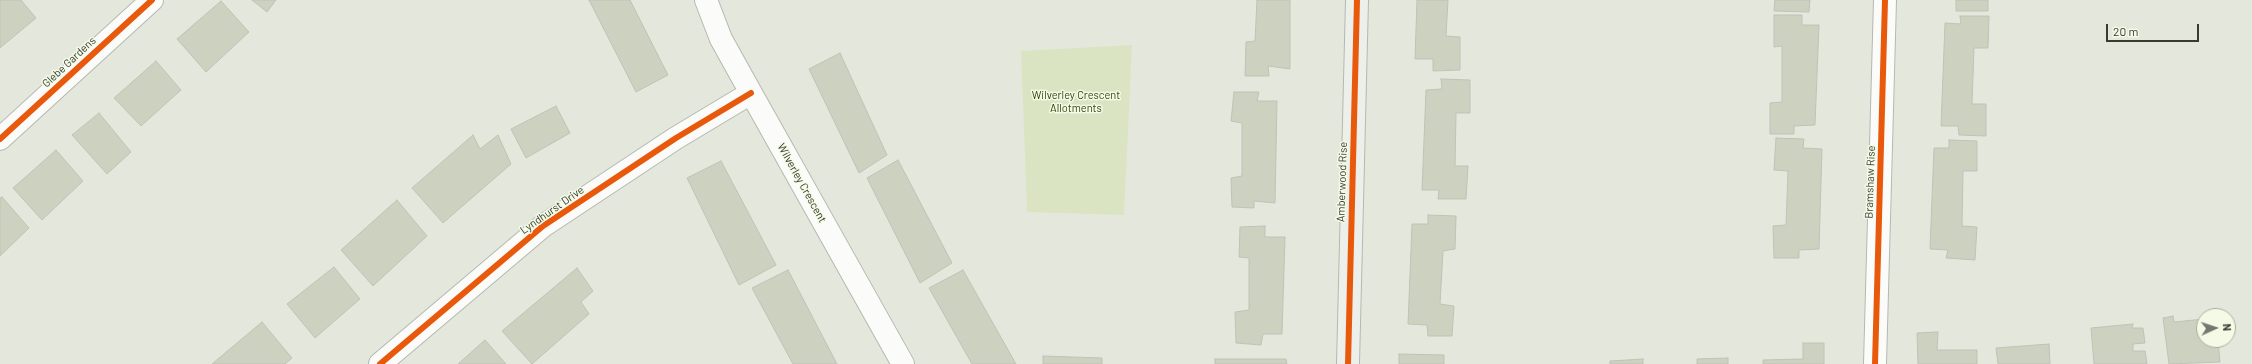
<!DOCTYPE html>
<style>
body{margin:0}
#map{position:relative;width:2252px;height:364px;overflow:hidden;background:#e4e8dc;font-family:Barlow,sans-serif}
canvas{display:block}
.north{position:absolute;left:2196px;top:308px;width:40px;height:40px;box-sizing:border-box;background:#f3fae5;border:1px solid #a9ae9e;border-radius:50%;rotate:87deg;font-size:11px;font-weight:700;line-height:16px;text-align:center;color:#393b33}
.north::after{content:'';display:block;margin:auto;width:14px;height:18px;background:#75786e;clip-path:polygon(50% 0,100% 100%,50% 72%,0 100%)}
.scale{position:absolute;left:2106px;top:24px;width:93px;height:18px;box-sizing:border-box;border:2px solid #393b33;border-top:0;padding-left:5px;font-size:12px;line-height:14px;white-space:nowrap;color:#393b33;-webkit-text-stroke:3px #f3fae5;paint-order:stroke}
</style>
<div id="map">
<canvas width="2252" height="364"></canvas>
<div class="north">N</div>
<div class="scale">20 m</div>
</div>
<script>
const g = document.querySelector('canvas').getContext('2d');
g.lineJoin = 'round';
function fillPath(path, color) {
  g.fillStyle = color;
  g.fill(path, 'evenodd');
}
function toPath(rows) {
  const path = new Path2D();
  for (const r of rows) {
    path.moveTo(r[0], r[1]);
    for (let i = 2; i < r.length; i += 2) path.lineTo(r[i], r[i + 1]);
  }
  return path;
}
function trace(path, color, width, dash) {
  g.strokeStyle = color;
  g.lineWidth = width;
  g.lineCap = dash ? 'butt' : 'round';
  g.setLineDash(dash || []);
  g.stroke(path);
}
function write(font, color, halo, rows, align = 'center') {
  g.font = font + ' Barlow,sans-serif';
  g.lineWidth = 3;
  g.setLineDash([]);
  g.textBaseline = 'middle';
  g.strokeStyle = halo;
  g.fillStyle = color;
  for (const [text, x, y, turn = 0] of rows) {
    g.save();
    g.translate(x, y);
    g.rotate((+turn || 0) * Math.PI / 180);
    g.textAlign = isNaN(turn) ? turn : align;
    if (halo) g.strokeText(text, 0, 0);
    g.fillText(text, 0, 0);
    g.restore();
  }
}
const green = toPath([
 [1132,45,1124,215,1027,212,1021,51]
]);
const building = toPath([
 [0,0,21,0,36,18,0,48,0,0],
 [252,0,276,0,267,12,252,0],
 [589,0,630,0,668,75,636,92,589,0],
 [1257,0,1290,0,1290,69,1268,66,1269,76,1245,76,1246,42,1255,41,1257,0],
 [1417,0,1448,0,1446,36,1460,37,1460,70,1433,71,1433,59,1415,59,1417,0],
 [1775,0,1810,0,1809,12,1774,11,1775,0],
 [1956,0,1988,0,1988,11,1956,11,1956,0],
 [221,1,249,32,206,72,177,39,221,1],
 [1774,15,1802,15,1802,25,1819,25,1815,125,1794,126,1794,134,1770,134,1770,103,1782,102,1782,46,1774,47,1774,15],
 [1960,16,1989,16,1988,48,1974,48,1972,104,1986,104,1986,136,1959,135,1958,126,1941,126,1945,23,1961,24,1960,16],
 [840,53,887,155,859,173,809,69,840,53],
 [156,61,181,90,141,126,114,98,156,61],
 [1441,79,1470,80,1470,113,1456,113,1455,166,1468,166,1466,199,1438,199,1439,190,1422,190,1426,90,1442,89,1441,79],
 [1234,92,1259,92,1257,101,1277,101,1275,203,1254,201,1254,208,1232,207,1231,178,1242,176,1242,123,1231,121,1234,92],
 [556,106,570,133,526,158,511,129,556,106],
 [99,113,131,152,107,174,72,135,99,113],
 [473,135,480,149,498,135,511,164,443,223,412,188,473,135],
 [1776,138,1804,139,1803,148,1822,149,1819,249,1799,250,1799,258,1774,258,1773,226,1786,225,1788,171,1774,170,1776,138],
 [1949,140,1977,141,1977,171,1963,171,1962,226,1977,227,1975,260,1946,258,1948,250,1930,249,1934,148,1949,148,1949,140],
 [56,150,83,181,42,220,13,188,56,150],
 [898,160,952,263,920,283,867,178,898,160],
 [721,161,776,265,739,285,687,178,721,161],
 [2,197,29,228,0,256,0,198,2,197],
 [397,200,427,236,373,286,341,250,397,200],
 [1428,215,1456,216,1455,249,1443,251,1440,304,1454,306,1452,336,1428,336,1427,325,1408,324,1412,224,1428,224,1428,215],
 [1265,226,1265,237,1285,237,1282,334,1263,334,1261,345,1236,343,1235,312,1249,310,1249,258,1239,257,1240,227,1265,226],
 [334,267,360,299,315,338,287,304,334,267],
 [577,268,593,291,581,302,589,314,532,364,502,331,577,268],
 [788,270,837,364,793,364,752,288,788,270],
 [963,270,1016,364,972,364,929,288,963,270],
 [2173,316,2174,322,2204,319,2204,340,2218,340,2220,362,2169,364,2163,318,2173,316],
 [262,322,292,358,285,364,212,364,262,322],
 [2133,324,2132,328,2143,328,2145,343,2133,344,2133,351,2145,351,2147,364,2094,364,2091,328,2133,324],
 [1938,332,1937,350,1977,350,1977,364,1918,364,1917,333,1938,332],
 [485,340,506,364,458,364,485,340],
 [1803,343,1824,343,1824,364,1763,364,1763,360,1803,359,1803,343],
 [2049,344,2050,364,1998,364,1996,348,2049,344],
 [1399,354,1444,355,1444,364,1399,364,1399,354],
 [1043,356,1102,358,1102,364,1043,364,1043,356],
 [1728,358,1728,364,1697,364,1697,359,1728,358],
 [1215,359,1286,359,1287,364,1215,364,1215,359],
 [1643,359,1643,364,1610,364,1610,361,1643,359]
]);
const street = toPath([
 [706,0,721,39,751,93,903,364],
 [0,139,152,0],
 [380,364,543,226,676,138,751,93],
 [1875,364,1885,0]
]);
const secondary = toPath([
 [1348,364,1357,0]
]);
const cycleway = toPath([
 [0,139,152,0],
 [380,364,543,226,676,138,751,93],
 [1348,364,1357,0],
 [1875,364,1885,0]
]);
const streetNames = [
 ["Glebe Gardens",69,62,-43],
 ["Amberwood Rise",1342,182,-88],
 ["Bramshaw Rise",1870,182,-88],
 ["Wilverley Crescent",802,183,61],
 ["Lyndhurst Drive",552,210,-35]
];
const parkNames = [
 ["Wilverley Crescent",1076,95],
 ["Allotments",1076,108]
];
fillPath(green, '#dae4c3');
fillPath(building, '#ccd2bf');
trace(building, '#bec2b8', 1);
trace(street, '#b5b8af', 24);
trace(secondary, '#b5b8af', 24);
trace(street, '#fbfcfa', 22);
trace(secondary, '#edefea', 22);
trace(cycleway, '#e8590c', 6);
write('11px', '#393b33', '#f3fae5', streetNames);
write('11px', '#38450f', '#f3fae5', parkNames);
</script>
